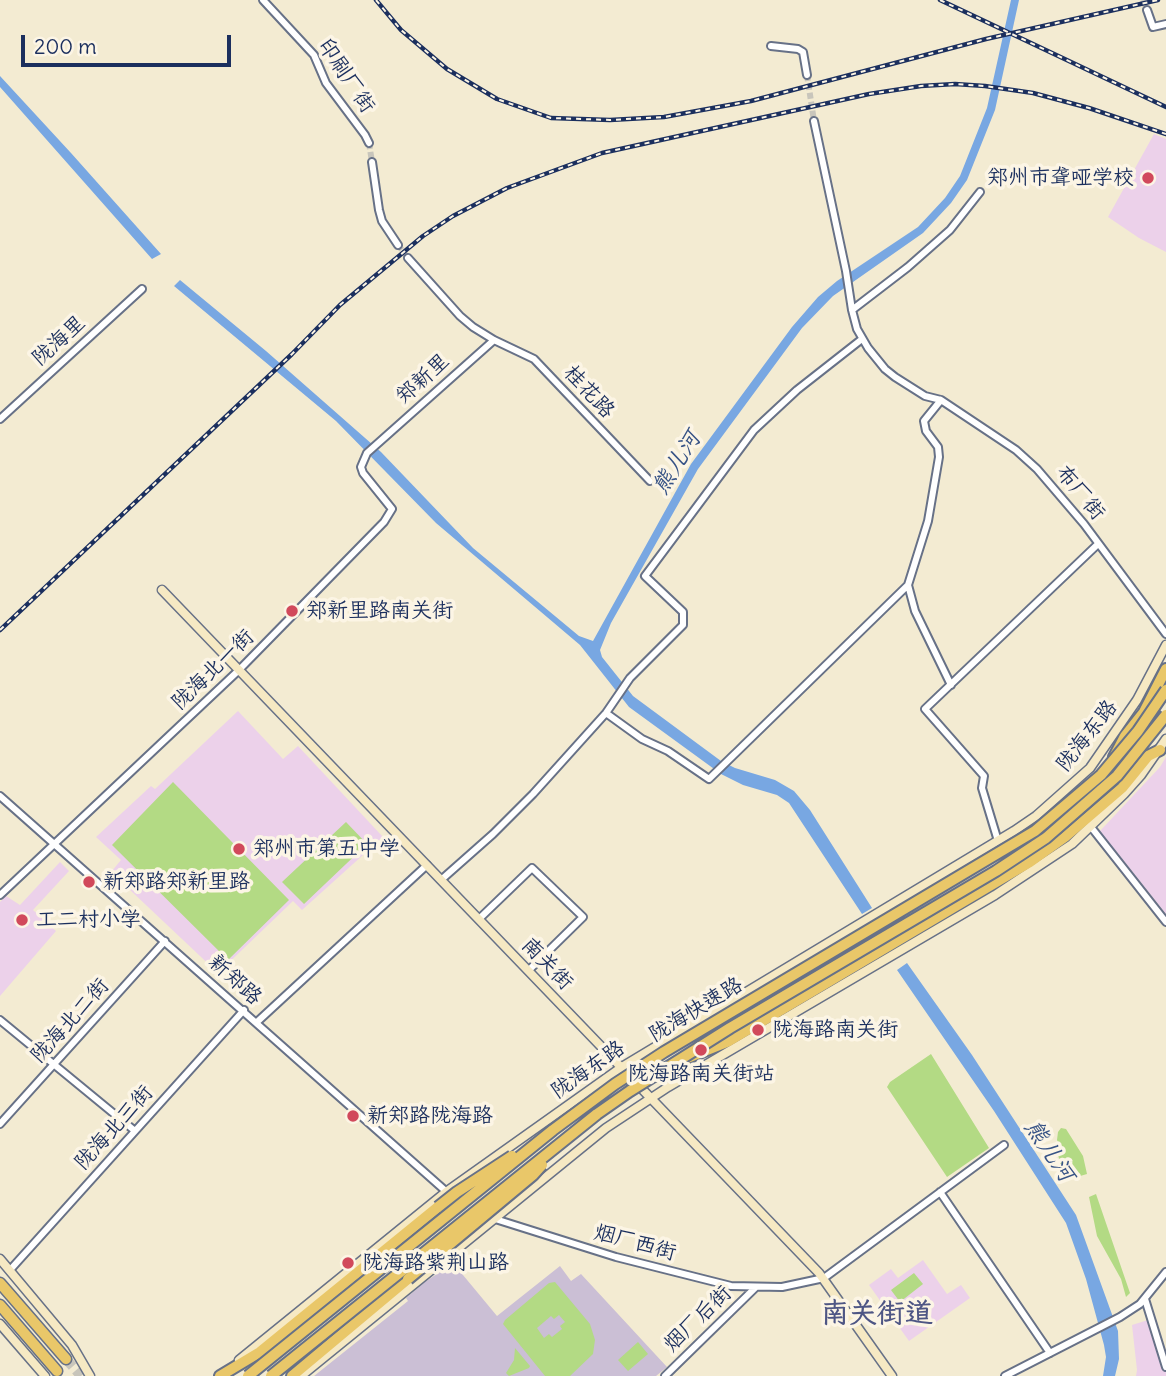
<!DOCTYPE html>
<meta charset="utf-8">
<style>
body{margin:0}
#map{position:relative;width:1166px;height:1376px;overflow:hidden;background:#f3ebd2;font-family:Delius,sans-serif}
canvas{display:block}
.scale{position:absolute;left:21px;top:35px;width:210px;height:32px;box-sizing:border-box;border:4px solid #1b2f5e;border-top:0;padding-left:9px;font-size:21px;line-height:24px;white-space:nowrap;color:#1b2f5e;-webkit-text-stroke:5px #fcf5e5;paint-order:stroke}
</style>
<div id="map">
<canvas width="1166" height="1376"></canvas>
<div class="scale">200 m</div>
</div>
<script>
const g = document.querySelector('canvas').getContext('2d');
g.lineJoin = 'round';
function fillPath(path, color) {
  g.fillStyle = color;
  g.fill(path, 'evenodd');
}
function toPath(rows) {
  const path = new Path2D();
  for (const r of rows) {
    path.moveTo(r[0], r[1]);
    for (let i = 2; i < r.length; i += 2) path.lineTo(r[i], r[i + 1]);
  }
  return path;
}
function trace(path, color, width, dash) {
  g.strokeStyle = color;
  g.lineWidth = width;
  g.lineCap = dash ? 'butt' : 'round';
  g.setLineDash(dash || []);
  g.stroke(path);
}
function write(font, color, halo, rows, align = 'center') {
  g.font = font + ' Delius,"LXGW WenKai TC",sans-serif';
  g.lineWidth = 7;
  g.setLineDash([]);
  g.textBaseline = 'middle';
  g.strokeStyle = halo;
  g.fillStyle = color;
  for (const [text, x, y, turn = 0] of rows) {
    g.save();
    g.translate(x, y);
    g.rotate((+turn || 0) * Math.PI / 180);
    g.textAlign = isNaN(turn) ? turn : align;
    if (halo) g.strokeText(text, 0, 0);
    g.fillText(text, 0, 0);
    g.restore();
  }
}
const built = toPath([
 [1154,134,1166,139,1166,252,1139,238,1108,217],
 [238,711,283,759,298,746,383,837,302,910,293,901,218,973,111,872,121,860,96,837,151,786,155,789],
 [1166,757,1166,914,1100,831,1160,767],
 [60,862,69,871,33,910,56,931,0,996,0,902,6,896,20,905],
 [923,1260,947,1294,961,1285,970,1298,909,1341,869,1285,891,1269,898,1278],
 [1148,1320,1166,1364,1166,1376,1136,1376,1137,1370,1132,1325]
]);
const industrial = toPath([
 [453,1263,497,1316,560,1266,571,1281,581,1274,667,1367,656,1376,314,1376,408,1301,406,1298,425,1282]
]);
const green = toPath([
 [173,782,289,900,228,960,112,845],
 [346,822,367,844,304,904,282,882],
 [931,1054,989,1148,947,1177,887,1087,890,1082],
 [1061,1128,1066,1129,1083,1156,1087,1174,1070,1179,1058,1163,1060,1160,1057,1154,1061,1149,1057,1140,1058,1132],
 [1096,1194,1130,1293,1126,1297,1121,1279,1097,1236,1089,1197],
 [914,1273,923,1284,900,1302,891,1290],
 [555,1282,590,1324,595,1340,593,1354,570,1376,545,1376,503,1324,505,1320,549,1283],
 [559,1315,565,1322,560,1326,562,1329,552,1337,549,1334,544,1338,537,1328,551,1316,554,1319],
 [638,1342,648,1354,628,1371,618,1360],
 [515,1348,530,1366,529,1368,509,1376,506,1373,514,1360]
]);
const water = toPath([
 [1011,0,1019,0,995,110,967,180,951,203,923,233,833,296,802,328,698,469,611,623,600,650,602,657,633,696,721,761,735,768,775,780,794,791,810,810,872,908,862,914,789,803,777,795,743,785,721,774,629,707,580,645,436,523,336,421,174,286,180,280,266,351,381,452,473,548,579,636,593,641,691,464,792,327,818,297,837,281,918,227,945,198,960,176,987,108],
 [0,76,71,153,161,254,152,259,0,87],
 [907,963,972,1055,1076,1215,1118,1331,1119,1359,1115,1376,1103,1376,1106,1357,1104,1345,1086,1279,1066,1223,994,1111,897,970]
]);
const streetTunnel = toPath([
 [1143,0,1147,10],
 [807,75,814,121],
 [369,143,372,162],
 [398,245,408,258]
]);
const primaryTunnel = toPath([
 [66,1359,81,1376]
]);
const street = toPath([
 [263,0,314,55,326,83,365,135,369,143],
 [1147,10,1153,27,1166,24],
 [771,46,798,49,803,52,807,75],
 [814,121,846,271,852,310,857,329,868,348,885,369,895,377,925,396,941,400,1016,450,1037,469,1084,524,1166,634],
 [372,162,379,210,382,221,398,245],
 [408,258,460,316,473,327,494,340,534,359,650,481],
 [852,310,908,267,950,230,980,192],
 [941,400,924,421,926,431,938,447,939,457,928,521,908,585,915,611,951,685],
 [0,419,142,289],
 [606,713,642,739,668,751,709,779,908,585],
 [0,796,449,1194],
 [1091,827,1166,922],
 [998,841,982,788,984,776,925,709,1098,544],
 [441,880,493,834,533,794,606,713,630,678,683,625,683,612,645,576,754,430,797,390,862,339],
 [0,895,239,670,384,522,392,509,363,473,361,467,367,453,494,340],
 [479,919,532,868,583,917,529,970],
 [0,1020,135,1131],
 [257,1022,427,865],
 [0,1124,165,941],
 [940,1192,1050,1353],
 [492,1218,616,1257,731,1286,782,1287,824,1278,1004,1145],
 [10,1270,244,1010],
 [1145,1299,1166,1367],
 [665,1376,756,1287],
 [1005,1376,1120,1317,1140,1304,1166,1272]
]);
const secondary = toPath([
 [162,590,819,1273,892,1376],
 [0,1259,72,1345,90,1376],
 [0,1324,45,1376],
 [239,1360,446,1192,622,1067,1014,831,1036,816,1090,768,1137,700,1166,645],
 [301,1376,606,1128,668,1087,995,895,1072,844,1124,794,1141,775,1166,739]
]);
const primary = toPath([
 [0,1283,66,1359],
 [0,1305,57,1371]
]);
const highway = toPath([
 [1114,757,1125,736,1144,712,1166,669],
 [687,1058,729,1041,1030,862,1065,837,1122,788,1148,756,1160,750],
 [220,1376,260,1352,438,1207],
 [292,1376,408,1279]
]);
const rail = toPath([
 [376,0,401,30,447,69,497,99,551,118,610,120,664,117,751,101,986,39,1158,0],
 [940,0,1166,107],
 [0,630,292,354,340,305,423,236,453,216,507,188,602,153,869,94,921,86,955,84,985,86,1033,93,1089,108,1166,134]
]);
const highwayBridge = toPath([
 [438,1207,457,1192,512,1156],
 [408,1279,533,1175,542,1165],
 [248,1376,553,1130,615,1084,664,1052,1035,831,1101,775,1138,731,1166,690],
 [271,1376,597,1114,630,1091,730,1028,996,871,1046,838,1117,776,1166,715]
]);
const markers = [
 [1148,178,7,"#d1495b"],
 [292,611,7,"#d1495b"],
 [239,849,7,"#d1495b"],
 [89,882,7,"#d1495b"],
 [22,920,7,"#d1495b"],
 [758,1030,7,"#d1495b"],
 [701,1050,7,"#d1495b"],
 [353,1116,7,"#d1495b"],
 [348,1263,7,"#d1495b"]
];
const streetNames = [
 ["印刷厂街",346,76,56],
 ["陇海里",59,341,-42],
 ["郑新里",423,379,-42],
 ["桂花路",589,392,47],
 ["布厂街",1080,493,50],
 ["陇海北一街",213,670,-44],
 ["陇海东路",1087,736,-52],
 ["南关街",547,964,46],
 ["新郑路",235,980,42],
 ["陇海快速路",696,1010,-31],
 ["陇海北二街",70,1021,-48],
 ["陇海东路",588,1070,-35],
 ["陇海北三街",114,1128,-48],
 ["烟厂西街",635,1243,15],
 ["烟厂后街",698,1319,-44]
];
const poiNames = [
 ["郑州市聋哑学校",1134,178,"right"],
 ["郑新里路南关街",306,611],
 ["郑州市第五中学",253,849],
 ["新郑路郑新里路",103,882],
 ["工二村小学",36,920],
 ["陇海路南关街",772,1030],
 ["陇海路南关街站",701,1074,"center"],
 ["新郑路陇海路",367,1116],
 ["陇海路紫荆山路",362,1263]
];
const waterNames = [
 ["熊儿河",677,463,-58],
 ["熊儿河",1049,1151,56]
];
const districtNames = [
 ["南关街道",877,1314]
];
fillPath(built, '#ecd1ea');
fillPath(industrial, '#cbbfd5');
fillPath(green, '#b3da84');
fillPath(water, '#78a7e2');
trace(streetTunnel, '#c8c5bb', 6, [6, 3]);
trace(primaryTunnel, '#c8c5bb', 10, [10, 5]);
trace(street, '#677187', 10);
trace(secondary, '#677187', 11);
trace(primary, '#677187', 13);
trace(highway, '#677187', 14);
trace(street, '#fff', 6);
trace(secondary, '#f6e9c3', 8);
trace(primary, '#e9c769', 10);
trace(highway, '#e9c769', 10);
trace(rail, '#1b2f5e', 4.5);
trace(rail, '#fcf5e5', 2, [5]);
trace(highwayBridge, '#677187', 14, []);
trace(highwayBridge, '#e9c769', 10);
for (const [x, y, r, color] of markers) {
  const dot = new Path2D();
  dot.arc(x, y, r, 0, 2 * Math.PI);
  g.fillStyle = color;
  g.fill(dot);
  trace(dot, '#fcf5e5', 2.5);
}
write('21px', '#1b2f5e', '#fcf5e5', streetNames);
write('21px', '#1b2f5e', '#fcf5e5', poiNames, 'left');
write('italic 23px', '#375386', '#fcf5e5', waterNames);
write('bold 28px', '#4e5684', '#fcf5e5', districtNames);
</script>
